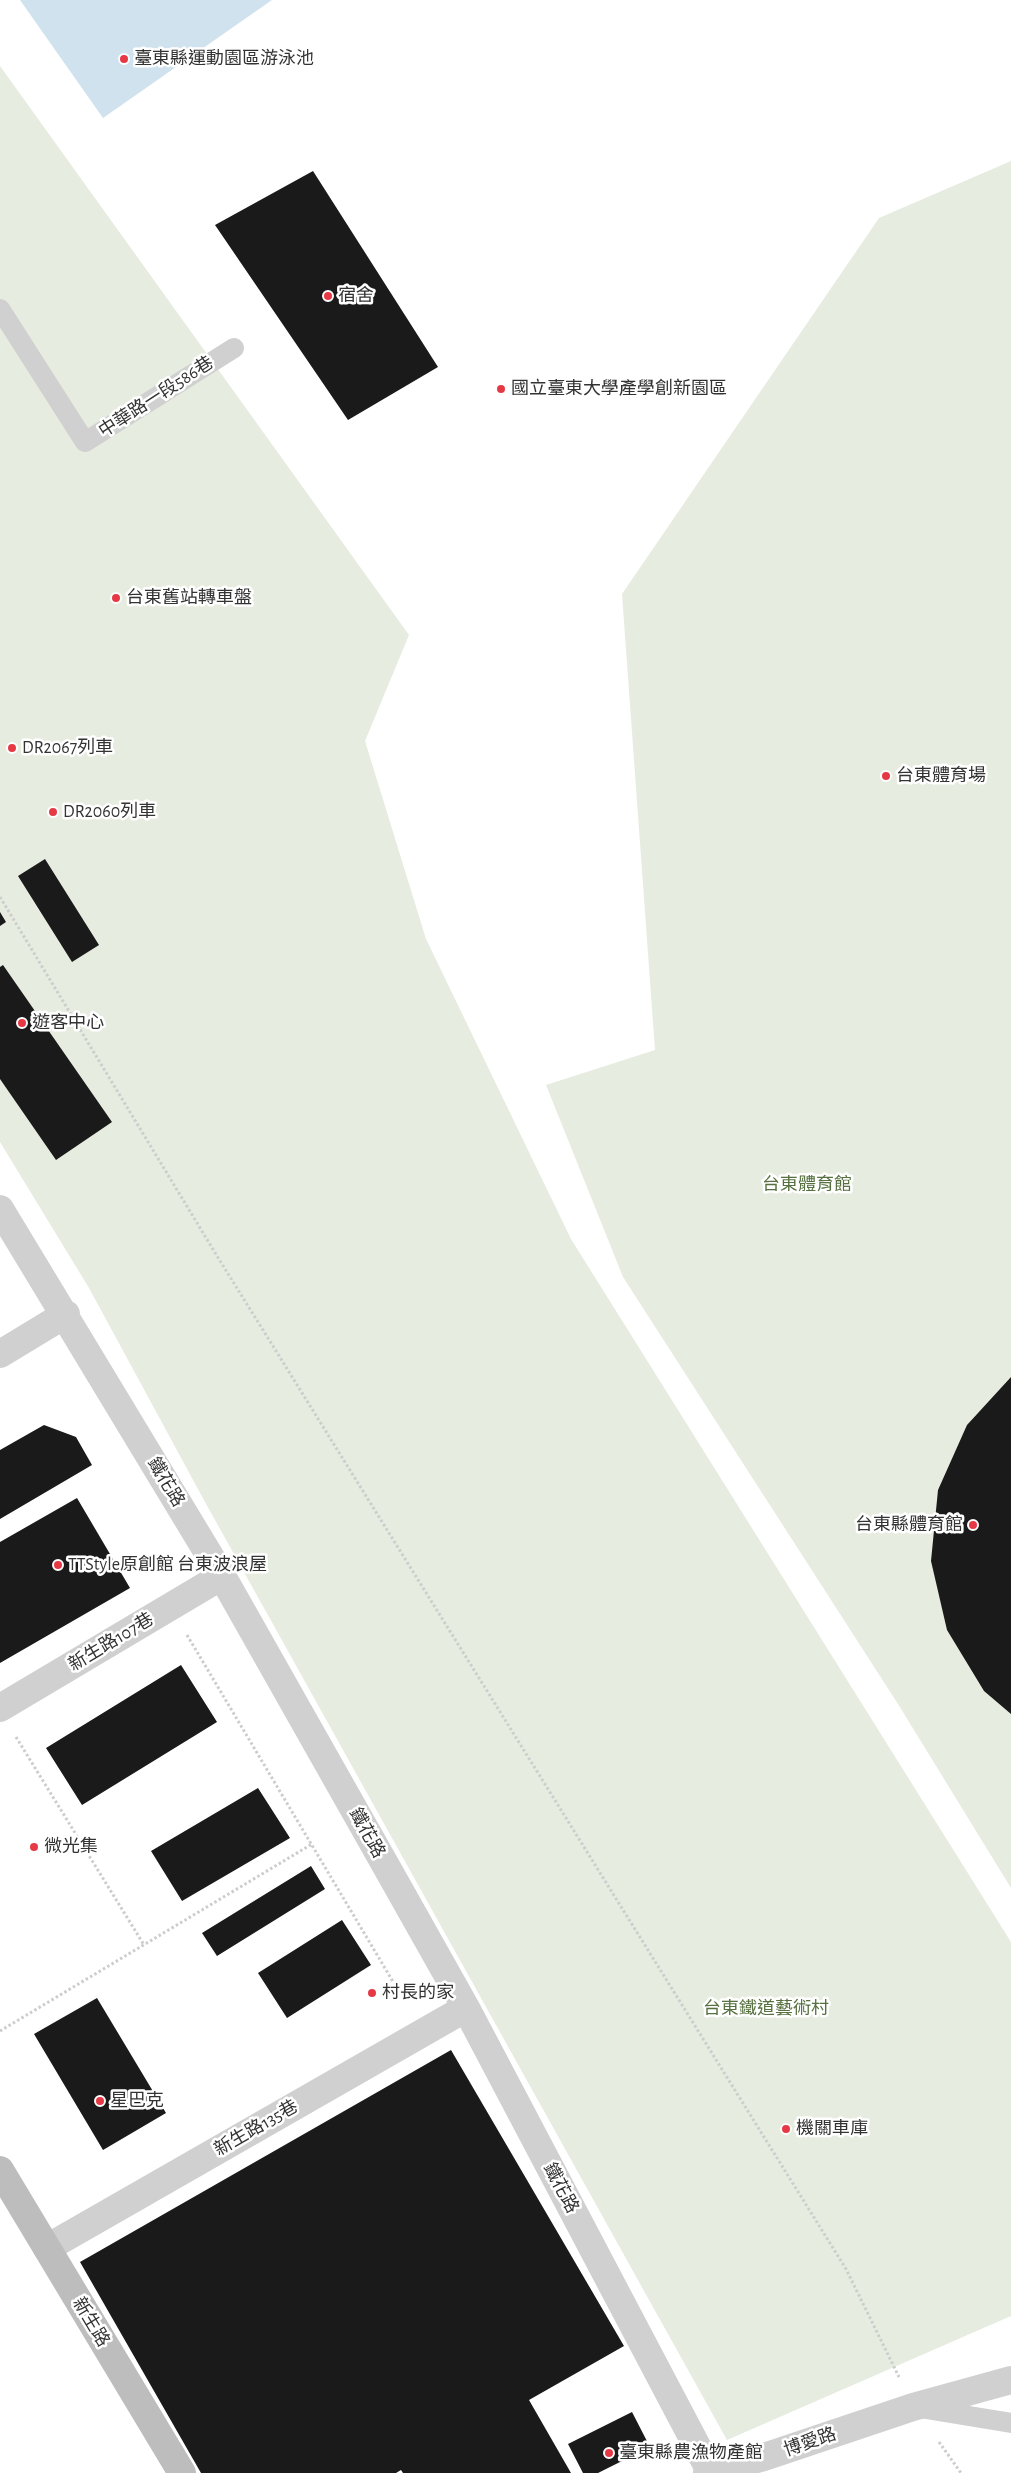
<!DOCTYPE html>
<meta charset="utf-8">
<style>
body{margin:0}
canvas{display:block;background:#fff}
</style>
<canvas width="1011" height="2473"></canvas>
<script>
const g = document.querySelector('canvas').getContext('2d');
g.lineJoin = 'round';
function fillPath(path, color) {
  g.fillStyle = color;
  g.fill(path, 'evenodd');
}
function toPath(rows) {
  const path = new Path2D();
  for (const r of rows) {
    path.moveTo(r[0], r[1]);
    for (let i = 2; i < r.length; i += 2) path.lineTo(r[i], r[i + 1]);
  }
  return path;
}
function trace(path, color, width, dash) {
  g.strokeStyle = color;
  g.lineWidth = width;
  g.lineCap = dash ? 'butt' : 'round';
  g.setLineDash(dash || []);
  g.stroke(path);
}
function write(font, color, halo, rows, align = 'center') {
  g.font = font + ' "Alegreya Sans","Noto Sans TC",sans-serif';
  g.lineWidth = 5;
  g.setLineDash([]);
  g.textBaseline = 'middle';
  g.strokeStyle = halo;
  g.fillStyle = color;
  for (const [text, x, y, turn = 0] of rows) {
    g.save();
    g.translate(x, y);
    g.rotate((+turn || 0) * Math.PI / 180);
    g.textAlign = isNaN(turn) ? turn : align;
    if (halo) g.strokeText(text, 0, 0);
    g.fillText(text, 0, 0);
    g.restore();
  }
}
const green = toPath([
 [0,66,409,635,365,741,426,939,571,1239,1011,1942,1011,2316,727,2440,205,1502,89,1288,0,1142],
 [1011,161,1011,1888,898,1704,623,1277,546,1085,655,1050,622,594,879,218]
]);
const water = toPath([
 [20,0,272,0,103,118]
]);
const building = toPath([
 [313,171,438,367,348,420,215,225],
 [45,859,99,945,72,962,18,876],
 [0,912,6,922,0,926],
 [3,965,112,1122,56,1160,0,1079,0,967],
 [1011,1377,1011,1714,984,1691,947,1630,931,1561,938,1490,967,1425],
 [44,1425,76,1437,92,1465,0,1519,0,1450],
 [77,1498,130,1588,0,1663,0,1542],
 [181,1665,217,1722,82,1805,46,1748],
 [258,1788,290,1838,182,1901,151,1851],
 [311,1866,325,1889,217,1956,202,1933],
 [342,1920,371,1965,287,2018,258,1973],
 [97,1998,166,2113,103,2150,34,2034],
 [451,2050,624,2346,529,2400,571,2473,403,2473,401,2470,396,2473,201,2473,80,2262],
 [632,2412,650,2447,598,2473,583,2473,568,2444]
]);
const path = toPath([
 [0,897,217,1256,846,2269,899,2377],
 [187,1635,395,1985],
 [16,1737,144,1945],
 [0,2031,312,1844],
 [939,2442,961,2473]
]);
const lane = toPath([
 [0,309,85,442,234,348],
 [920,2408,1011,2423]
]);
const street = toPath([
 [0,1209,222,1576,390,1873,466,2008,710,2471],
 [0,1354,66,1314],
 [0,1708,222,1576],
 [47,2248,466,2008],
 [707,2473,764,2457,913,2407,1011,2380]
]);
const secondary = toPath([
 [0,2170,182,2473]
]);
const markers = [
 [124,59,5,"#e63946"],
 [328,296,5,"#e63946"],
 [501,389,5,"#e63946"],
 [116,598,5,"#e63946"],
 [12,748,5,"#e63946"],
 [886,776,5,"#e63946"],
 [53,812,5,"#e63946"],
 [22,1023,5,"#e63946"],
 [973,1525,5,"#e63946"],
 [58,1565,5,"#e63946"],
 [34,1847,5,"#e63946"],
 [372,1993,5,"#e63946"],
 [100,2101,5,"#e63946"],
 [786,2129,5,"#e63946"],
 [609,2453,5,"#e63946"]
];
const poiNames = [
 ["臺東縣運動園區游泳池",134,59],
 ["宿舍",338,296],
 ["國立臺東大學產學創新園區",511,389],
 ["台東舊站轉車盤",126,598],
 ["DR2067列車",22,748],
 ["台東體育場",896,776],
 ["DR2060列車",63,812],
 ["遊客中心",32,1023],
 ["台東縣體育館",963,1525,"right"],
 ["TTStyle原創館 台東波浪屋",68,1565],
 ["微光集",44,1847],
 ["村長的家",382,1993],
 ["星巴克",110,2101],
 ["機關車庫",796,2129],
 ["臺東縣農漁物產館",619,2453]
];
const streetNames = [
 ["中華路一段586巷",156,397,-33],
 ["鐵花路",166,1482,59],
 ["新生路107巷",111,1642,-31],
 ["鐵花路",367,1833,61],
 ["新生路135巷",256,2128,-30],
 ["鐵花路",561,2188,62],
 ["新生路",91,2322,59],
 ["博愛路",810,2442,-19]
];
const parkNames = [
 ["台東體育館",807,1185],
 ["台東鐵道藝術村",766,2009]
];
fillPath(green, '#e6ecdf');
fillPath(water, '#cfe2ee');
fillPath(building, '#1a1a1a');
trace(path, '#cdcdcd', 3, [2.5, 2.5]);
trace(lane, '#d0d0d0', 20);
trace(street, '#d0d0d0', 28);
trace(secondary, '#bdbdbd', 28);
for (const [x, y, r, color] of markers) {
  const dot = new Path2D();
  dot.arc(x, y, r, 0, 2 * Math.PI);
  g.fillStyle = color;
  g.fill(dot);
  trace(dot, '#fff', 2);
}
write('18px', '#333', '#fff', poiNames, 'left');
write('18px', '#333', '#fff', streetNames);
write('18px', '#56703f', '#fff', parkNames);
</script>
